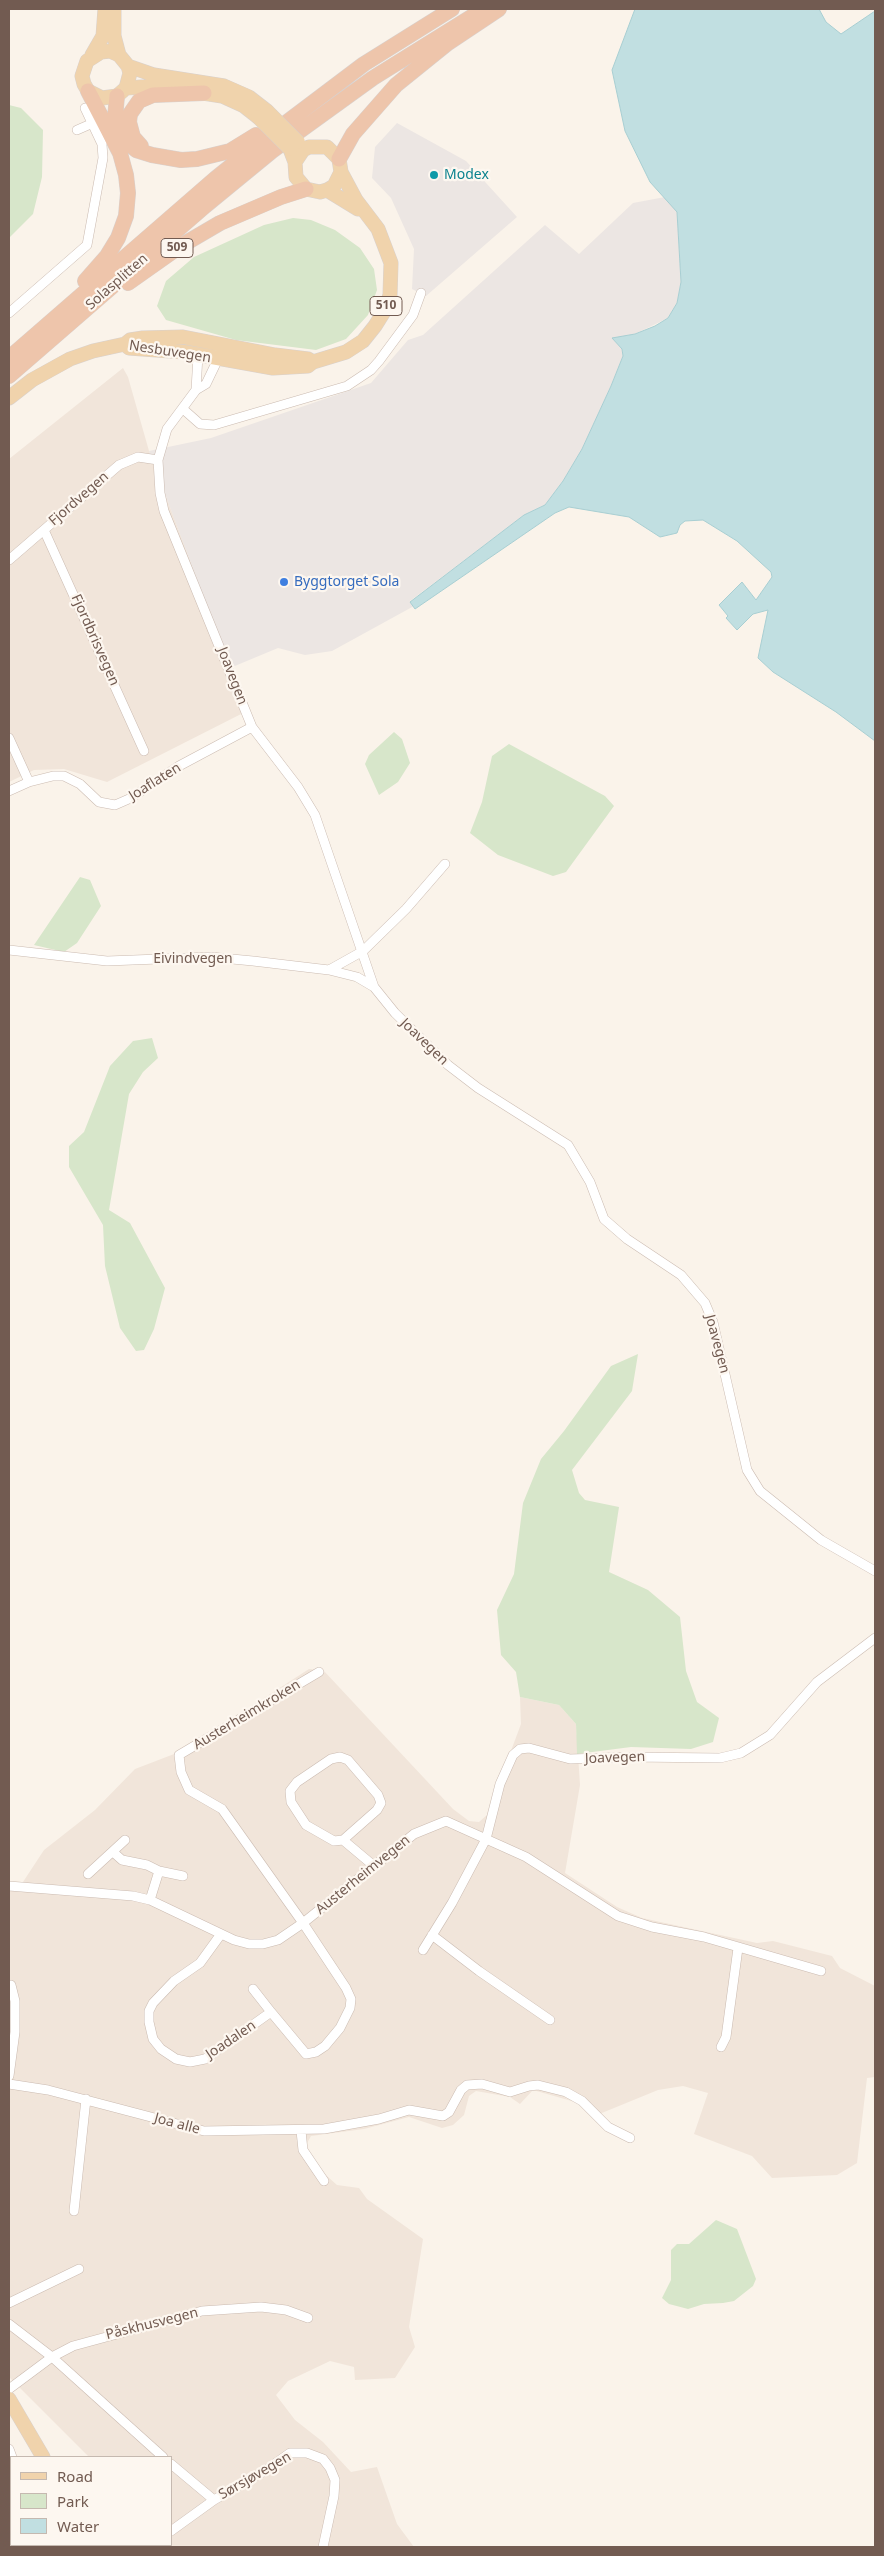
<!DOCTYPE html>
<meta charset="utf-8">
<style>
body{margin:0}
#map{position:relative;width:884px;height:2556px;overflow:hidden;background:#faf3ea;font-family:"Noto Sans",sans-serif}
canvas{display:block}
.frame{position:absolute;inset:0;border:10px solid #725b51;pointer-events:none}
.legend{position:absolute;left:10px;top:2456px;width:162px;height:90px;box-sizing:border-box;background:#fdf7f0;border:1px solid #c5b9b0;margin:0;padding:6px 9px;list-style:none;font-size:15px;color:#725b51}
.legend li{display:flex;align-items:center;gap:10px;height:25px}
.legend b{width:25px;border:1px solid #c5b9b0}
</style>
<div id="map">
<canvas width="884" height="2556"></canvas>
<div class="frame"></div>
<ul class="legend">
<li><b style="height:6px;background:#f0d3ac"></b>Road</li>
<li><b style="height:14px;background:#d7e6ca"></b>Park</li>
<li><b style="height:14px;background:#c1dfe1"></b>Water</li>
</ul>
</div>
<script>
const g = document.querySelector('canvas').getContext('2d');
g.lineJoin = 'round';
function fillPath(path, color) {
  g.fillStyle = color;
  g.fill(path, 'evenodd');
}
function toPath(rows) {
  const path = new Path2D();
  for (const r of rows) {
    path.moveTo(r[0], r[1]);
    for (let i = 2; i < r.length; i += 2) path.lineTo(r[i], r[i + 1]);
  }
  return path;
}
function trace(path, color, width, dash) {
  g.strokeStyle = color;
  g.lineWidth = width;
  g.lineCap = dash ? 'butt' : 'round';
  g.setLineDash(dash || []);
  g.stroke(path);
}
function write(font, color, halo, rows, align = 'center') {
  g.font = font + ' "Noto Sans",sans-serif';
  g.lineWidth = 4.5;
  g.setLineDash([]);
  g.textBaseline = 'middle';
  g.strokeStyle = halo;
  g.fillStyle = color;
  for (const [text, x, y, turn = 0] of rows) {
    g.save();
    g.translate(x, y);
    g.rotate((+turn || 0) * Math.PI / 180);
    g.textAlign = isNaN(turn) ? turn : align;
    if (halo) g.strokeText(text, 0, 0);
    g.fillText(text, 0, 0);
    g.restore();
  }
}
const residential = toPath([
 [123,368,128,377,149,451,247,711,107,782,64,769,34,770,9,782,9,459],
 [309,1669,324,1671,453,1809,469,1821,479,1822,487,1815,521,1724,520,1697,559,1705,576,1724,580,1785,565,1873,617,1907,642,1918,757,1943,773,1941,832,1956,840,1968,875,1986,875,2077,867,2078,857,2163,837,2175,772,2178,752,2156,694,2134,708,2093,683,2086,658,2090,592,2117,582,2104,533,2090,520,2104,510,2097,476,2091,469,2096,464,2115,453,2125,442,2128,409,2117,364,2129,311,2136,306,2145,318,2168,337,2185,359,2188,367,2199,423,2239,409,2327,415,2347,395,2378,355,2380,354,2367,330,2361,288,2381,276,2395,295,2420,323,2442,351,2472,377,2467,397,2524,414,2547,159,2547,156,2545,171,2545,171,2457,89,2457,9,2377,9,1885,21,1885,44,1850,95,1810,135,1769,182,1751],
 [9,2462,11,2468,11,2545,30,2545,30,2547,9,2547]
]);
const industrial = toPath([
 [397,123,466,161,517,217,426,296,412,289,414,249,391,198,372,178,375,147],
 [665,197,677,212,681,282,677,303,668,318,635,334,613,339,622,349,623,356,611,386,582,449,563,481,545,505,524,515,434,583,410,601,414,606,332,651,305,655,278,648,230,668,149,451,211,438,371,383,408,340,423,335,545,225,579,254,633,203]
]);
const green = toPath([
 [9,105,21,108,43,130,42,177,33,214,9,238],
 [293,218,311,220,335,230,360,248,374,269,377,290,368,315,346,339,316,350,236,340,166,320,157,306,166,281,194,257,264,225],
 [394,732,402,739,410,763,398,782,379,795,365,764,369,755],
 [509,744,605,796,614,806,566,872,553,876,498,855,470,833,482,802,492,756],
 [80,877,90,880,101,906,77,943,64,952,34,945],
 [152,1038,158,1058,143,1072,129,1094,109,1210,130,1223,165,1288,154,1329,144,1350,136,1351,120,1328,105,1266,103,1225,69,1167,69,1146,84,1132,110,1066,133,1041],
 [638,1354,632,1391,572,1470,579,1493,585,1500,619,1507,609,1572,648,1590,680,1617,686,1671,697,1702,719,1718,713,1742,691,1749,631,1747,577,1754,576,1724,559,1705,520,1697,516,1672,501,1655,497,1610,514,1574,523,1503,541,1459,564,1431,611,1366],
 [716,2220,737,2229,756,2279,753,2286,734,2301,723,2303,704,2304,688,2309,669,2304,662,2298,671,2280,671,2250,677,2244,689,2244]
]);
const water = toPath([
 [635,9,819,9,826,22,841,34,875,11,875,741,836,712,773,672,758,658,768,610,753,614,737,630,726,618,728,616,719,605,742,582,756,600,772,577,771,572,737,541,703,520,685,521,680,525,677,533,660,537,629,517,569,507,555,513,415,609,410,602,524,515,545,505,563,481,582,449,611,386,623,356,622,349,612,338,635,334,655,326,668,318,677,303,681,282,677,212,650,182,625,131,612,70,635,9]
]);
const minor = toPath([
 [77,130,93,123],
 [9,313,87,245,103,158,102,144,85,108],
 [216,355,218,359,206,384,196,390,167,429,158,460,160,493,164,511,252,727,298,787,315,815,374,987,395,1013,448,1065,478,1088,568,1145,590,1182,604,1219,627,1239,681,1275,705,1303,713,1322,747,1470,760,1491,821,1540,875,1571],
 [196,390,198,355,200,353],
 [183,409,200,424,214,425,347,386,371,370,379,361,413,315,421,293],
 [44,530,144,751],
 [9,560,119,465,138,457,158,460],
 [9,738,29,782],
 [9,791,29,782,53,776,64,776,80,784,99,802,115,805,131,798,179,766,252,727],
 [9,950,107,961,211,957,253,961,329,970,357,977,374,987],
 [329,970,363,951,406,909,445,864],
 [340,1757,348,1760,378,1795,381,1803,377,1810,343,1840,334,1841,306,1825,291,1802,290,1791,297,1782,331,1759,340,1757],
 [343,1840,374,1866],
 [113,1852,122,1860,147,1865,159,1871,150,1900],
 [159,1871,183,1876],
 [88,1874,125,1840],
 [9,1886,133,1896,150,1900,234,1940,249,1944,263,1944,278,1940,303,1923,414,1834,446,1821,526,1857,618,1916,652,1927,704,1937,821,1971],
 [221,1934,200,1963,174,1981,153,2003,149,2011,149,2022,153,2039,161,2049,176,2059,190,2062,205,2059,271,2012,306,2054,316,2052,325,2046,340,2028,350,2008,351,1999,346,1988,303,1923,222,1809,189,1790,181,1772,179,1755,319,1672],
 [432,1935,479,1971,550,2020],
 [423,1950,452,1903,486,1839,500,1784,513,1755,520,1749,529,1748,570,1759,630,1757,720,1758,741,1753,770,1735,817,1682,875,1638],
 [253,1989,271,2012],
 [721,2047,726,2037,738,1948],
 [9,2076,15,2032,15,2001,11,1985],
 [9,2084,48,2090,204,2131,324,2129,379,2119,409,2110,443,2116,449,2112,461,2090,467,2085,482,2084,510,2092,529,2086,538,2085,566,2092,582,2101,608,2127,630,2138],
 [301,2131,303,2150,324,2181],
 [74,2211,86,2099],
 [9,2303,79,2269],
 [9,2324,52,2357,163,2457],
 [9,2389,52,2357,73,2346,202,2311,261,2307,286,2310,308,2318],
 [9,2449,12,2457],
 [171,2464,214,2500,266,2470,290,2453,307,2453,323,2459,330,2468,335,2480,334,2496,323,2547],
 [171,2531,214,2500],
 [34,2545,34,2547]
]);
const primary = toPath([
 [114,9,114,36,119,55],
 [92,55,103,36,105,9],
 [128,66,154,75,224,86,249,97,267,111],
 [126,88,130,73,128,66,119,55,110,51,101,52,87,61,82,76,84,84,88,91,102,98,117,96,126,88,158,86,222,96,244,106,258,117],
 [290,149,295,162,296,177,306,189,320,192,327,190,334,186,341,172,339,159,327,147,309,147,303,150,295,162],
 [327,190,358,209],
 [125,344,130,340,143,338,183,337,275,355,308,359,313,362,346,352,363,341,375,326,385,310,390,295,391,263,378,229,356,200,341,172],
 [9,398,32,380,70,359,93,351,125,344,129,348,184,352,273,368,308,366,313,362],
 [9,2399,43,2457],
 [70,2545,70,2547]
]);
const trunk = toPath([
 [117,96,115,118,122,137,136,150,152,155,181,160,197,159,230,151,256,135],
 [141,146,133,137,129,122,130,114,139,101,153,95,204,93],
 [339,159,353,134,396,85,448,43,499,9],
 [85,281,107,256,118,238,126,216,128,193,126,175,120,153,88,91],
 [128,283,179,247,220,223,281,197,306,189],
 [9,358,216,178,262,141,364,64,452,9],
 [9,376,205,206,272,151,373,78,484,9]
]);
const primaryBridge = toPath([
 [267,111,298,142],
 [258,117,290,149]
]);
const markers = [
 [434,175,5,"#0f9aa8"],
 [284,582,5,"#3f7fe0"]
];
const shields = [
 [177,248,32],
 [386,306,32]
];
const shieldNames = [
 ["509",177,248],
 ["510",386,306]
];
const cultureNames = [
 ["Modex",444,175]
];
const streetNames = [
 ["Solasplitten",117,282,-41],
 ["Nesbuvegen",170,352,9],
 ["Fjordvegen",79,499,-41],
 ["Fjordbrisvegen",95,640,66],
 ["Joavegen",232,676,69],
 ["Joaflaten",155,782,-32],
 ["Eivindvegen",193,959],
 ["Joavegen",424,1042,44],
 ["Joavegen",717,1344,75],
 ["Austerheimkroken",247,1715,-31],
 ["Joavegen",615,1758,-2],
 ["Austerheimvegen",363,1875,-39],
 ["Joadalen",231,2040,-34],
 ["Joa alle",177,2124,15],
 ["Påskhusvegen",152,2324,-14],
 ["Sørsjøvegen",255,2476,-30]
];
const shopNames = [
 ["Byggtorget Sola",294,582]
];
fillPath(residential, '#f1e5da');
fillPath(industrial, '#ece6e3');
fillPath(green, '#d7e6ca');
fillPath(water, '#c1dfe1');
trace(water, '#a8ced2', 1);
trace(minor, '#cbbbb1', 10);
trace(primary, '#d8d1ce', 15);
trace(trunk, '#d8d1ce', 16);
trace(minor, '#fff', 9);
trace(primary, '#f0d3ac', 14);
trace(trunk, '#eec5ab', 15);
trace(primaryBridge, '#d8d1ce', 15, []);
trace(primaryBridge, '#f0d3ac', 14);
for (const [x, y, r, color] of markers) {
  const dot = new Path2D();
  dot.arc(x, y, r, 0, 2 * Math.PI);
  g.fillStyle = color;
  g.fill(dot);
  trace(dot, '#fdf7f0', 2);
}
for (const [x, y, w] of shields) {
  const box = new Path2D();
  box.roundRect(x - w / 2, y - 9.5, w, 19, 4);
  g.fillStyle = '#fdf7f0';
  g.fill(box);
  trace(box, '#725b51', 1);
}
write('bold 12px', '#725b51', null, shieldNames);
write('14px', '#0d838f', '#fdf7f0', cultureNames, 'left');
write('14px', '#725b51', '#fdf7f0', streetNames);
write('14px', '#366cbe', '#fdf7f0', shopNames, 'left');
</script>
